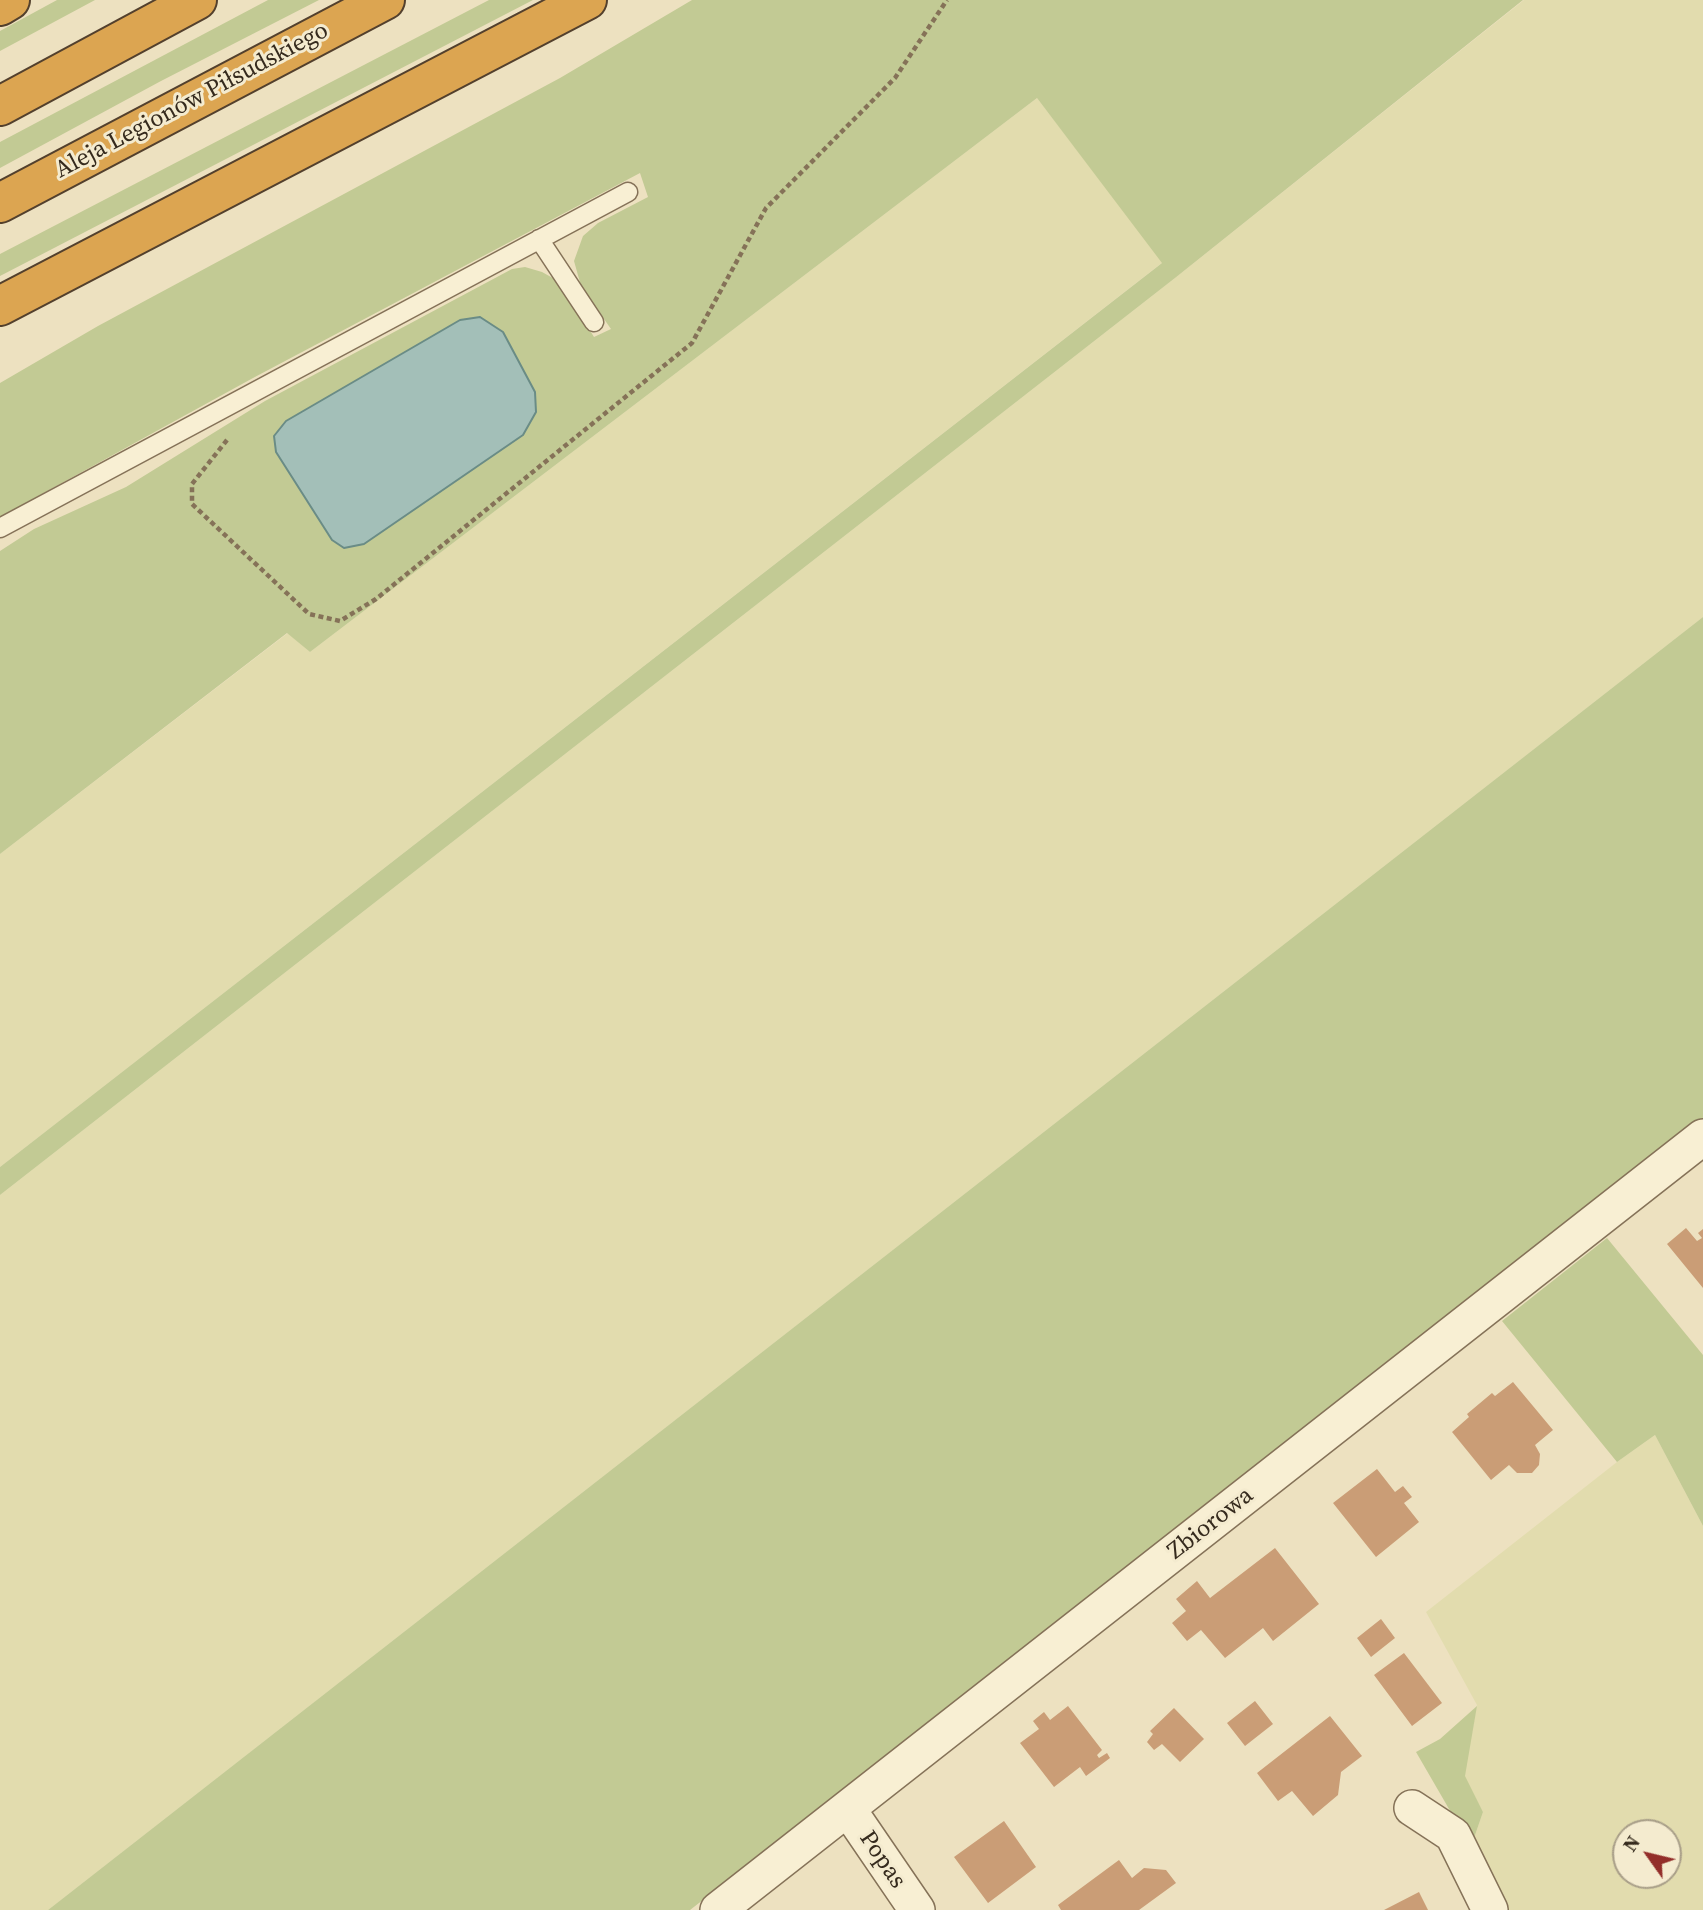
<!DOCTYPE html>
<meta charset="utf-8">
<style>
body{margin:0}
#map{position:relative;width:1703px;height:1910px;overflow:hidden;background:#ede1c0;font-family:"Source Serif 4",serif}
canvas{display:block}
.north{position:absolute;left:1612px;top:1819px;width:70px;height:70px;box-sizing:border-box;background:#f4ebcf;border:2px solid #a89e88;border-radius:50%;rotate:304deg;font-size:19px;font-weight:700;line-height:28px;text-align:center;color:#352a1d}
.north::after{content:'';display:block;margin:auto;width:24px;height:32px;background:#932e2a;clip-path:polygon(50% 0,100% 100%,50% 72%,0 100%)}
</style>
<div id="map">
<canvas width="1703" height="1910"></canvas>
<div class="north">N</div>
</div>
<script>
const g = document.querySelector('canvas').getContext('2d');
g.lineJoin = 'round';
function fillPath(path, color) {
  g.fillStyle = color;
  g.fill(path, 'evenodd');
}
function toPath(rows) {
  const path = new Path2D();
  for (const r of rows) {
    path.moveTo(r[0], r[1]);
    for (let i = 2; i < r.length; i += 2) path.lineTo(r[i], r[i + 1]);
  }
  return path;
}
function trace(path, color, width, dash) {
  g.strokeStyle = color;
  g.lineWidth = width;
  g.lineCap = dash ? 'butt' : 'round';
  g.setLineDash(dash || []);
  g.stroke(path);
}
function write(font, color, halo, rows, align = 'center') {
  g.font = font + ' "Source Serif 4",serif';
  g.lineWidth = 6;
  g.setLineDash([]);
  g.textBaseline = 'middle';
  g.strokeStyle = halo;
  g.fillStyle = color;
  for (const [text, x, y, turn = 0] of rows) {
    g.save();
    g.translate(x, y);
    g.rotate((+turn || 0) * Math.PI / 180);
    g.textAlign = isNaN(turn) ? turn : align;
    if (halo) g.strokeText(text, 0, 0);
    g.fillText(text, 0, 0);
    g.restore();
  }
}
const farmland = toPath([
 [1524,0,1703,0,1703,617,48,1910,0,1910,0,1195,1175,278],
 [1037,98,1163,262,0,1167,0,854,288,633,310,652],
 [1655,1435,1703,1526,1703,1910,1508,1910,1473,1841,1483,1812,1464,1776,1477,1705,1426,1612,1617,1462],
 [1626,1833,1668,1833,1668,1875,1626,1875]
]);
const green = toPath([
 [57,0,95,0,0,51,0,31],
 [268,0,319,0,161,81,0,168,0,142],
 [489,0,533,0,0,276,0,254],
 [692,0,1523,0,1175,278,0,1195,0,1167,1162,263,1037,98,310,652,287,633,0,854,0,551,34,529,126,487,265,401,512,269,525,267,542,272,560,282,594,337,611,329,581,286,574,261,583,236,598,223,648,197,640,173,253,378,0,517,0,383,98,326,560,78],
 [1703,617,1703,1121,690,1910,48,1910],
 [1607,1238,1703,1355,1703,1526,1655,1435,1617,1462,1502,1321],
 [1477,1706,1465,1776,1483,1812,1473,1841,1456,1821,1416,1752,1440,1739]
]);
const water = toPath([
 [480,317,503,332,535,392,536,412,523,435,364,544,344,548,332,540,276,452,274,436,286,421,460,320,480,317]
]);
const building = toPath([
 [1686,1228,1697,1241,1702,1238,1698,1233,1703,1229,1703,1288,1667,1244],
 [1513,1382,1553,1430,1535,1445,1540,1454,1539,1465,1532,1473,1517,1473,1509,1465,1491,1480,1452,1432,1469,1417,1467,1414,1492,1393,1495,1396],
 [1377,1469,1395,1492,1403,1486,1412,1497,1404,1503,1419,1522,1376,1557,1333,1503],
 [1275,1548,1319,1604,1273,1641,1263,1628,1225,1658,1201,1630,1187,1641,1172,1623,1186,1611,1176,1599,1197,1581,1210,1598],
 [1381,1619,1395,1638,1371,1657,1357,1638],
 [1404,1653,1442,1703,1412,1726,1374,1675],
 [1255,1701,1273,1724,1245,1746,1227,1723],
 [1068,1706,1102,1750,1097,1755,1099,1758,1107,1753,1110,1758,1086,1776,1080,1767,1054,1787,1020,1743,1039,1729,1033,1721,1044,1712,1050,1720],
 [1174,1708,1204,1739,1180,1762,1162,1744,1154,1750,1147,1742,1153,1734,1150,1731],
 [1330,1716,1362,1756,1341,1772,1338,1795,1313,1816,1292,1791,1278,1801,1257,1773],
 [1004,1821,1036,1867,988,1903,954,1857],
 [1119,1860,1132,1878,1144,1868,1166,1870,1176,1883,1139,1910,1061,1910,1058,1905],
 [1419,1892,1428,1910,1384,1910]
]);
const path = toPath([
 [227,440,192,484,192,504,309,614,340,621,376,599,692,343,766,208,895,78,947,0]
]);
const lane = toPath([
 [539,239,594,322],
 [0,528,628,192]
]);
const street = toPath([
 [1412,1808,1453,1835,1490,1910],
 [848,1809,917,1910],
 [718,1910,1703,1137]
]);
const highway = toPath([
 [0,6,10,0],
 [0,106,197,0],
 [0,203,385,0],
 [0,306,587,0]
]);
const streetNames = [
 ["Aleja Legionów Piłsudskiego",192,101,-28],
 ["Zbiorowa",1211,1524,-38],
 ["Popas",882,1860,56]
];
fillPath(farmland, '#e2dcae');
fillPath(green, '#c2ca94');
fillPath(water, '#a3bfb8');
trace(water, '#6a8c86', 2);
fillPath(building, '#ca9d76');
trace(lane, '#857258', 21);
trace(street, '#857258', 38);
trace(highway, '#53402d', 42);
trace(path, '#857258', 4.5, [5, 3.5]);
trace(lane, '#f8efd3', 18);
trace(street, '#f8efd3', 35);
trace(highway, '#dca551', 38);
write('24px', '#352a1d', '#f4ebcf', streetNames);
</script>
